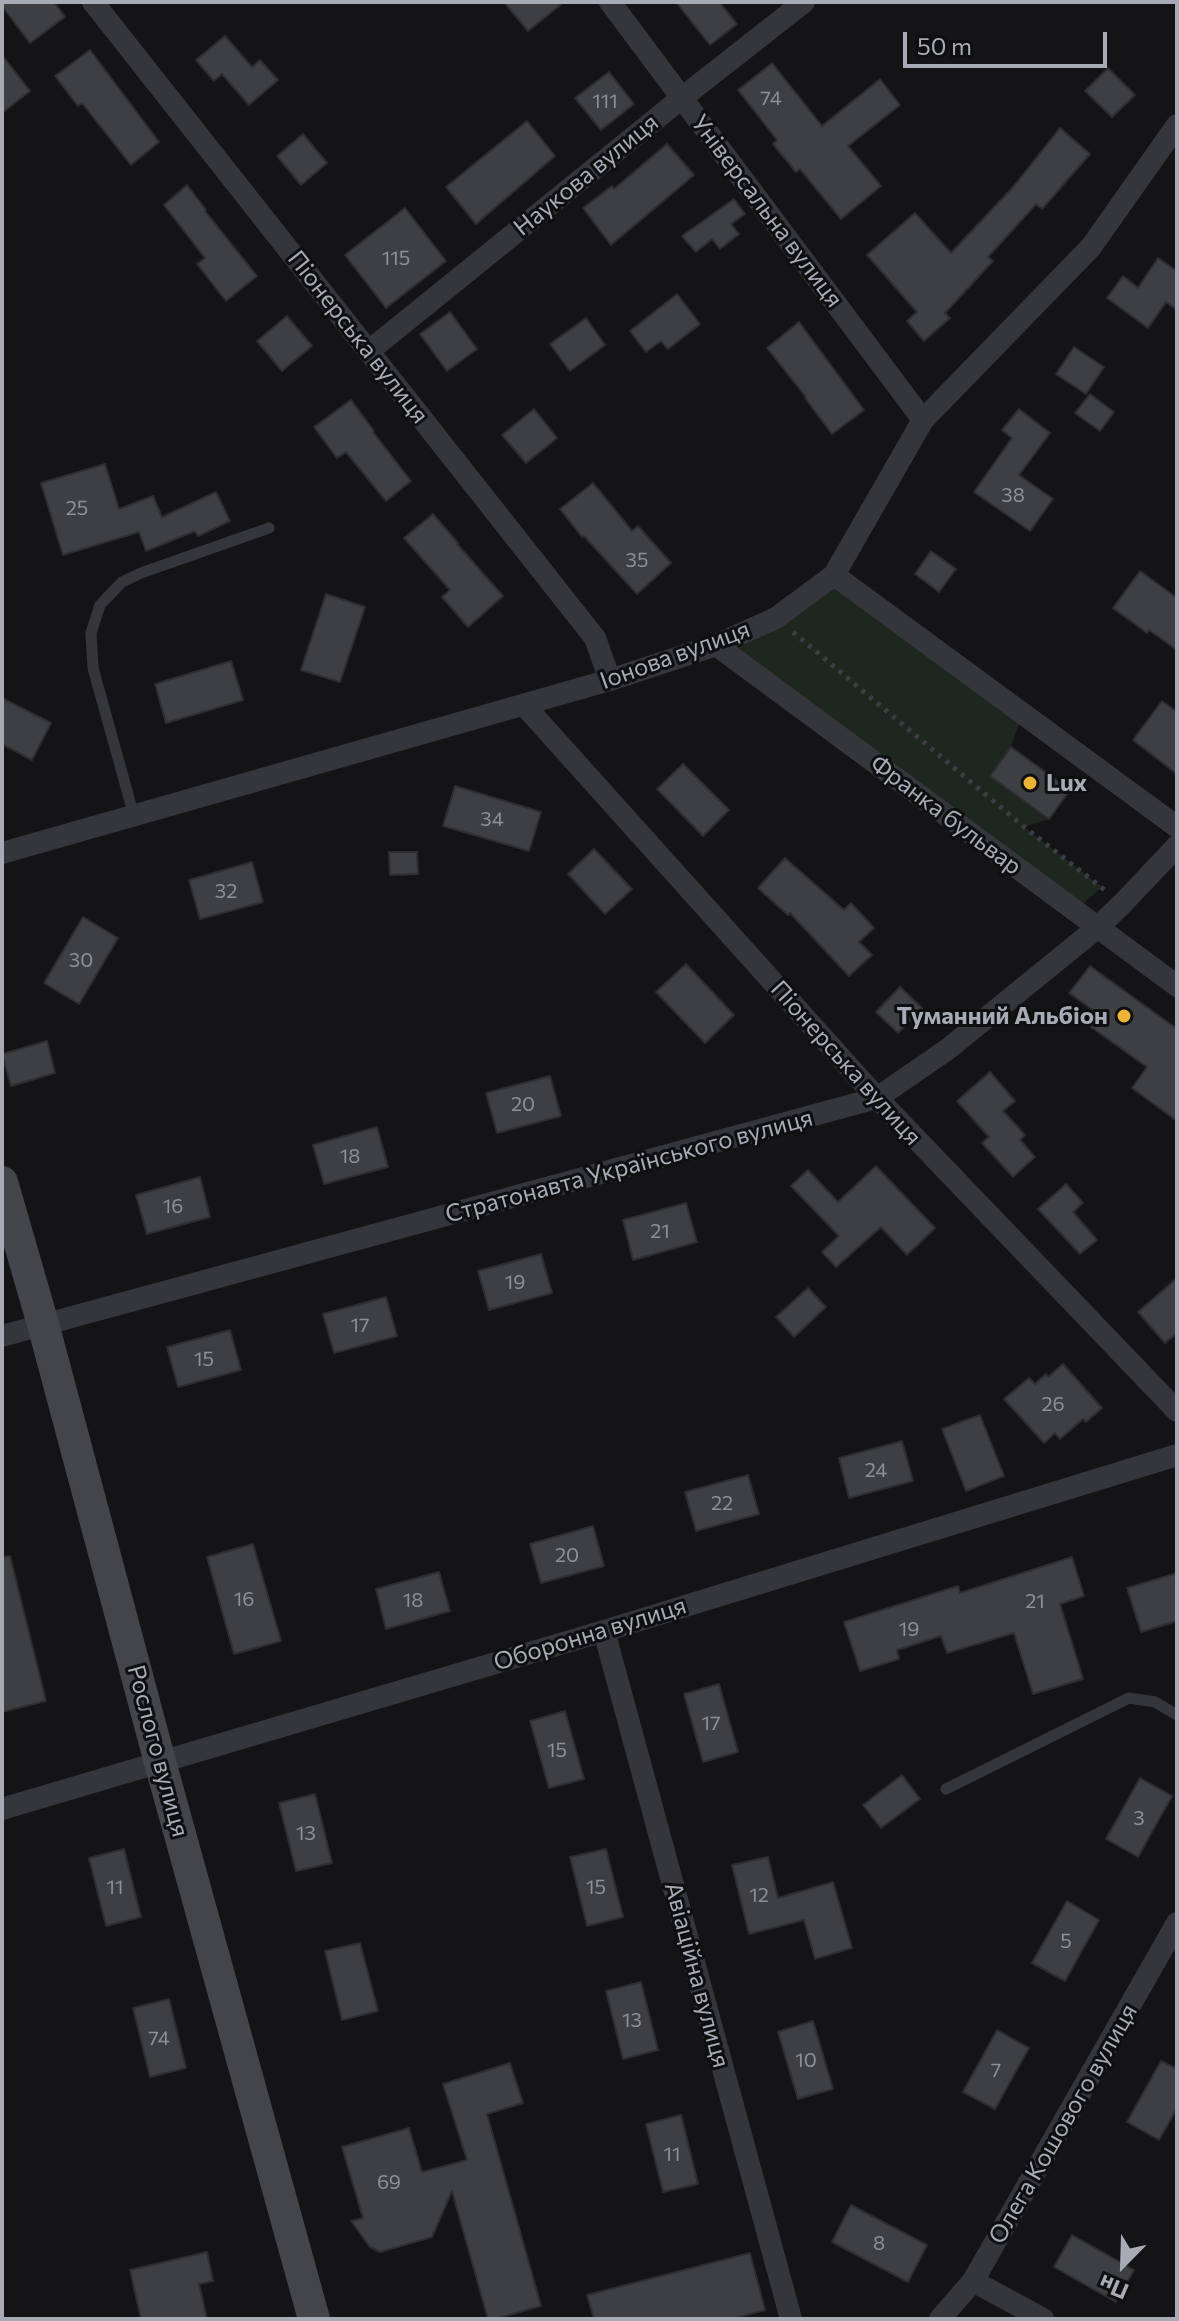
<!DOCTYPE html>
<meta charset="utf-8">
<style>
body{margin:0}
#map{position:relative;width:1179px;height:2321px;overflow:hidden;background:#141416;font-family:Commissioner,sans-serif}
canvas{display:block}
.frame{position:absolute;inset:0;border:4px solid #a6abb6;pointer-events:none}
.north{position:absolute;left:1083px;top:2225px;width:80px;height:80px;-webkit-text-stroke:6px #0f0f11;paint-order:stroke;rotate:203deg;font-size:22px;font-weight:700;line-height:32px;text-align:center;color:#a6abb6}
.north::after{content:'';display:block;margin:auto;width:28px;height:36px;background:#a6abb6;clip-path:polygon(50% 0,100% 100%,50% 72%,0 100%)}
.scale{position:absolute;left:903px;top:32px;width:204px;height:36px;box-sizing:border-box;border:4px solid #a6abb6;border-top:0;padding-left:10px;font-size:24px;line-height:28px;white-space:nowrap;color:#a6abb6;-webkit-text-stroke:6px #0f0f11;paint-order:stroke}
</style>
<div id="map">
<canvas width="1179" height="2321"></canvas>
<div class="frame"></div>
<div class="north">Пн</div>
<div class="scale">50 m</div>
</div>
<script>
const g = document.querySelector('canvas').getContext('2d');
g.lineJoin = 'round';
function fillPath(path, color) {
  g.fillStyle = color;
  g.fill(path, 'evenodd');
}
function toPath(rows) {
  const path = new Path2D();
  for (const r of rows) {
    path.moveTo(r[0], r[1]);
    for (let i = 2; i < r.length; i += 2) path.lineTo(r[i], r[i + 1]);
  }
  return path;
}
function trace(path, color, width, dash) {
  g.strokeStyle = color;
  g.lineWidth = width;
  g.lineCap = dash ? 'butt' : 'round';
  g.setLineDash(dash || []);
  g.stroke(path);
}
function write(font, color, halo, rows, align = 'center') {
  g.font = font + ' Commissioner,sans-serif';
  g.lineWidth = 6;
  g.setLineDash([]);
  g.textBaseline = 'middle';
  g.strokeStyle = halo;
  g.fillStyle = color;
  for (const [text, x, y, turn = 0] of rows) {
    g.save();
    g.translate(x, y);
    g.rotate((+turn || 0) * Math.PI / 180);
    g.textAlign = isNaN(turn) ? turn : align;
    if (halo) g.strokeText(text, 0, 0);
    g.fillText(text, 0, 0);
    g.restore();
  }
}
const green = toPath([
 [834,575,1023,712,1011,747,990,776,1049,819,1024,827,1102,887,1075,911,716,645]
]);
const building = toPath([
 [2,2,54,2,65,17,30,43,2,6,2,2],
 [504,2,564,2,528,31,504,2],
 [676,2,719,2,737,24,710,45,676,2],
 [225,36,252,67,260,60,278,80,249,105,222,74,214,81,196,60,225,36],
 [90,50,159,142,131,165,82,103,78,106,55,76,90,50],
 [2,55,30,91,2,113,2,55],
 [772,63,822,126,880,79,900,105,848,146,881,186,841,219,800,169,796,172,773,144,777,140,738,90,772,63],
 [1108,68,1135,95,1112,117,1085,91,1108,68],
 [609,72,634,104,601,130,575,98,609,72],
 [527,121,555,156,476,224,446,187,527,121],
 [1060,128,1090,154,1042,209,1036,204,988,257,993,261,945,313,950,318,924,341,907,321,917,312,867,255,915,213,951,253,1014,186,1060,128],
 [303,134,327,163,301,185,277,156,303,134],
 [667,144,694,175,611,245,583,208,612,186,614,189,667,144],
 [187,185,206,210,205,211,257,276,226,301,197,264,205,258,164,205,187,185],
 [734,199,745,214,731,224,739,234,720,249,712,239,696,252,682,236,734,199],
 [405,208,446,261,386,308,345,255,405,208],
 [1158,258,1177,271,1177,310,1166,302,1148,328,1107,298,1123,276,1138,288,1158,258],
 [677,294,700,324,668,349,661,341,646,352,630,331,677,294],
 [450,312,477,349,447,371,420,334,450,312],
 [287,316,312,346,282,371,257,341,287,316],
 [586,318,605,345,570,371,550,344,586,318],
 [799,322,864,410,832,434,805,398,806,397,767,348,799,322],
 [1074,347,1104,367,1086,394,1056,374,1074,347],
 [1090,394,1114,412,1100,431,1075,413,1090,394],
 [351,400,374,431,373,432,411,481,386,501,346,452,337,458,314,427,351,400],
 [534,409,557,438,526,463,502,435,534,409],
 [1019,409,1050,433,1019,475,1053,499,1030,531,974,492,1012,438,1002,430,1019,409],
 [105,464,119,509,153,496,162,517,216,492,230,521,198,536,195,531,146,551,139,532,63,555,41,483,105,464],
 [593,483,632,531,638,526,671,563,637,594,584,536,582,537,560,509,593,483],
 [433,514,458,543,457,544,503,596,468,627,442,597,450,590,404,538,433,514],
 [931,551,956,569,939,592,915,574,931,551],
 [1140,571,1177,598,1177,650,1149,630,1147,633,1113,608,1140,571],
 [326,594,365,607,340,682,301,670,326,594],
 [231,661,243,700,166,723,155,684,231,661],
 [2,698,51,723,32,760,2,744,2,698],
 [1162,701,1177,712,1177,774,1133,740,1162,701],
 [1011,747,1070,790,1049,819,990,776,1011,747],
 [683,764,729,810,703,836,657,789,683,764],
 [455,786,541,812,529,851,443,826,455,786],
 [594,849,632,889,605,914,568,874,594,849],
 [389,852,417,852,418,874,390,875,389,852],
 [785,858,844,910,851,903,874,928,859,942,872,955,849,976,790,913,788,915,758,888,785,858],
 [252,862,263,902,200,919,189,880,252,862],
 [83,917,118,938,79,1004,44,983,83,917],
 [686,964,734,1015,705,1043,656,992,686,964],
 [1090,966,1177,1029,1177,1121,1132,1088,1147,1067,1084,1022,1093,1010,1069,993,1090,966],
 [900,987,922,1008,898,1033,876,1012,900,987],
 [47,1041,55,1073,11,1086,2,1054,47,1041],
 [990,1072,1015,1101,1003,1111,1025,1135,1020,1140,1035,1157,1013,1177,982,1143,989,1137,957,1101,990,1072],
 [550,1076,561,1116,497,1133,486,1093,550,1076],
 [377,1127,388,1167,324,1184,313,1145,377,1127],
 [876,1166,935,1228,907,1255,881,1227,836,1267,822,1252,839,1236,791,1186,808,1170,838,1202,876,1166],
 [200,1177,210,1217,147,1234,136,1195,200,1177],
 [1066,1184,1083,1203,1073,1212,1097,1240,1080,1254,1038,1209,1066,1184],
 [686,1203,697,1242,633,1260,623,1220,686,1203],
 [541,1254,552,1293,489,1310,478,1271,541,1254],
 [1177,1278,1177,1333,1165,1343,1138,1312,1177,1278],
 [808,1288,826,1307,794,1337,776,1317,808,1288],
 [386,1297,397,1336,334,1353,323,1314,386,1297],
 [230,1330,241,1370,178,1387,167,1347,230,1330],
 [1063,1364,1102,1408,1086,1422,1083,1419,1060,1439,1055,1433,1044,1443,1004,1399,1029,1378,1035,1384,1046,1374,1048,1377,1063,1364],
 [980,1415,1004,1476,966,1491,942,1429,980,1415],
 [902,1441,913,1481,849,1498,839,1458,902,1441],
 [748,1475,759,1514,696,1531,685,1492,748,1475],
 [593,1526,604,1566,541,1583,530,1544,593,1526],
 [253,1544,281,1641,234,1654,207,1557,253,1544],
 [10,1556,46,1701,2,1712,2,1557,10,1556],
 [1072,1557,1084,1596,1060,1604,1083,1679,1033,1694,1014,1633,947,1653,941,1636,897,1650,899,1659,860,1671,844,1622,958,1586,960,1593,1072,1557],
 [439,1572,450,1611,386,1629,376,1589,439,1572],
 [1177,1573,1177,1621,1141,1632,1127,1588,1177,1573],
 [719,1684,738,1752,703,1762,684,1694,719,1684],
 [565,1711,584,1779,549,1788,530,1721,565,1711],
 [902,1775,920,1799,881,1828,863,1805,902,1775],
 [1140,1778,1172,1796,1138,1857,1106,1839,1140,1778],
 [315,1794,332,1863,296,1871,279,1803,315,1794],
 [124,1849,141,1917,106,1926,89,1858,124,1849],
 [606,1849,623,1917,587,1926,570,1857,606,1849],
 [768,1857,778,1898,833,1882,852,1948,815,1959,804,1920,749,1934,732,1865,768,1857],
 [1067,1901,1099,1920,1065,1981,1032,1963,1067,1901],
 [360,1943,378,2011,342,2020,325,1951,360,1943],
 [641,1982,658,2050,623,2059,606,1991,641,1982],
 [169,1999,186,2068,150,2077,133,2008,169,1999],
 [813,2021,833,2089,798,2099,778,2032,813,2021],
 [997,2030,1029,2048,995,2109,963,2092,997,2030],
 [1161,2061,1177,2069,1177,2108,1159,2140,1127,2122,1161,2061],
 [510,2063,523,2103,487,2114,541,2306,495,2319,488,2319,452,2191,432,2237,380,2252,370,2247,351,2221,363,2218,342,2147,409,2128,422,2172,467,2160,443,2084,510,2063],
 [681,2115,698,2184,663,2192,646,2124,681,2115],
 [851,2205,927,2245,908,2282,832,2242,851,2205],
 [1072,2235,1134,2270,1116,2302,1054,2267,1072,2235],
 [207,2252,213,2281,199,2284,207,2319,141,2319,130,2270,207,2252],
 [750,2253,765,2310,732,2319,594,2319,587,2295,750,2253]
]);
const path = toPath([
 [793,632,1023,826,1106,891]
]);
const lane = toPath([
 [134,816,93,668,91,633,100,605,122,582,141,573,269,528],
 [946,1789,1129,1698,1155,1702,1177,1715]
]);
const street = toPath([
 [93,2,595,638,610,680],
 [610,2,923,420],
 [369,351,683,97,804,2],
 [834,575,1177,827],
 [716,645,1177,986],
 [525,706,877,1098,1177,1411],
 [2,853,610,680,716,645,776,618,834,575,923,420,1091,247,1177,125],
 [2,1336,877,1098,948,1049,1097,928,1122,904,1177,846],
 [604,1631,791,2319],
 [2,1809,604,1631,1177,1455],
 [973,2281,1043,2319],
 [940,2319,973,2281,1177,1923]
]);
const secondary = toPath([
 [2,1182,43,1324,160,1762,314,2319]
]);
const markers = [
 [1030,783,8,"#ebb437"],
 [1124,1016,8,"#ebb437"]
];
const numberNames = [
 ["74",771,98],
 ["111",605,101],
 ["115",396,258],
 ["38",1013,495],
 ["25",77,508],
 ["35",637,560],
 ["34",492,819],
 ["32",226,891],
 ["30",81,960],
 ["20",523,1104],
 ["18",350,1156],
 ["16",173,1206],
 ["21",660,1231],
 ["19",515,1282],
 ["17",360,1325],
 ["15",204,1359],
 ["26",1053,1404],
 ["24",876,1470],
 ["22",722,1503],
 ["20",567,1555],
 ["16",244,1599],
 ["18",413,1600],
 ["21",1035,1601],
 ["19",909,1629],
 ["17",711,1723],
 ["15",557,1750],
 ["3",1139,1818],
 ["13",306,1833],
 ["11",115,1887],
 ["15",596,1887],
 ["12",759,1895],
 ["5",1066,1941],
 ["13",632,2020],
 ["74",159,2038],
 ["10",806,2060],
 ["7",996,2070],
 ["11",672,2154],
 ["69",389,2182],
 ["8",879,2243]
];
const streetNames = [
 ["Наукова вулиця",586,175,-39],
 ["Універсальна вулиця",767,211,53],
 ["Піонерська вулиця",358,337,52],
 ["Іонова вулиця",675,655,-20],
 ["Франка бульвар",946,815,37],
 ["Піонерська вулиця",846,1063,48],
 ["Стратонавта Українського вулиця",629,1166,-15],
 ["Оборонна вулиця",590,1634,-17],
 ["Рослого вулиця",158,1751,75],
 ["Авіаційна вулиця",697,1975,75],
 ["Олега Кошового вулиця",1063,2124,-60]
];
const poiNames = [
 ["Lux",1046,783],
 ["Туманний Альбіон",1108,1016,"right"]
];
fillPath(green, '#1e2620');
fillPath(building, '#3e3f43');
trace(building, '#2e2e32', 2);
trace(path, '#3b3d42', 5, [4, 6]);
trace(lane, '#35363b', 11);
trace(street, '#35363b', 22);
trace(secondary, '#43454b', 32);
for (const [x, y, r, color] of markers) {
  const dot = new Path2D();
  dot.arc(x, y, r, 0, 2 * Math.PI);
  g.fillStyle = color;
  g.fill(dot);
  trace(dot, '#0f0f11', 3);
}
write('20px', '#8c9099', null, numberNames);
write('24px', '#a6abb6', '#0f0f11', streetNames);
write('bold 24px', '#a6abb6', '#0f0f11', poiNames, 'left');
</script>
